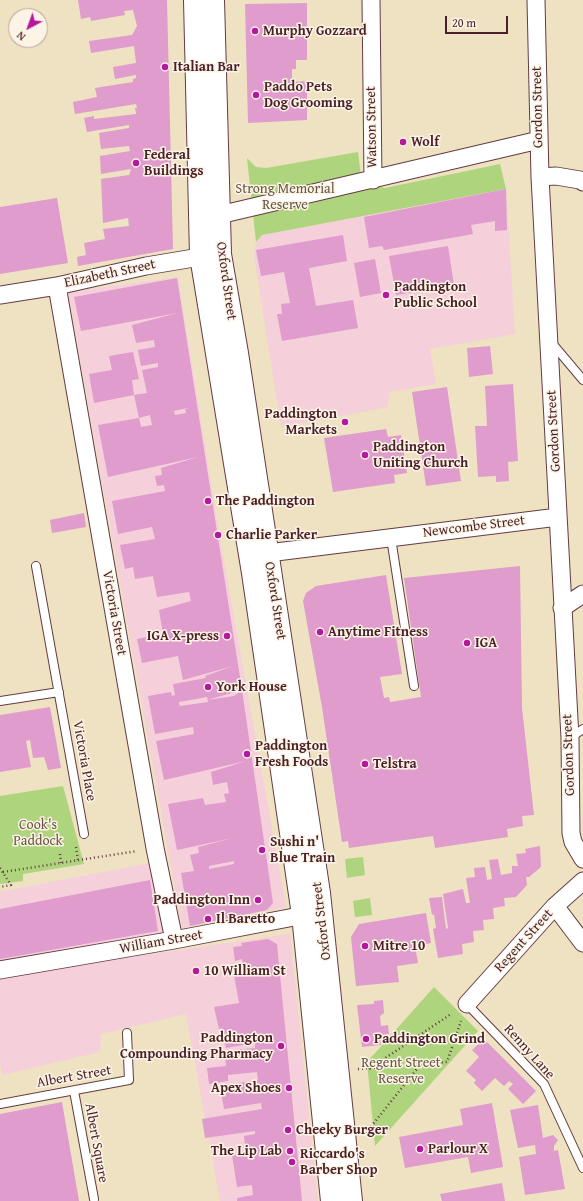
<!DOCTYPE html>
<style>
body{margin:0}
#map{position:relative;width:583px;height:1201px;overflow:hidden;background:#eee2c2;font-family:"Gentium Book Plus",serif}
canvas{display:block}
.north{position:absolute;left:8px;top:8px;width:40px;height:40px;box-sizing:border-box;background:#fcf5e5;border:1px solid #b59f9b;border-radius:50%;rotate:221deg;font-size:11px;font-weight:700;line-height:16px;text-align:center;color:#4a1f2b}
.north::after{content:'';display:block;margin:auto;width:14px;height:18px;background:#b5179e;clip-path:polygon(50% 0,100% 100%,50% 72%,0 100%)}
.scale{position:absolute;left:445px;top:16px;width:63px;height:18px;box-sizing:border-box;border:2px solid #4a1f2b;border-top:0;padding-left:5px;font-size:12px;line-height:14px;white-space:nowrap;color:#4a1f2b;-webkit-text-stroke:3px #fcf5e5;paint-order:stroke}
</style>
<div id="map">
<canvas width="583" height="1201"></canvas>
<div class="north">N</div>
<div class="scale">20 m</div>
</div>
<script>
const g = document.querySelector('canvas').getContext('2d');
g.lineJoin = 'round';
function fillPath(path, color) {
  g.fillStyle = color;
  g.fill(path, 'evenodd');
}
function toPath(rows) {
  const path = new Path2D();
  for (const r of rows) {
    path.moveTo(r[0], r[1]);
    for (let i = 2; i < r.length; i += 2) path.lineTo(r[i], r[i + 1]);
  }
  return path;
}
function trace(path, color, width, dash) {
  g.strokeStyle = color;
  g.lineWidth = width;
  g.lineCap = dash ? 'butt' : 'round';
  g.setLineDash(dash || []);
  g.stroke(path);
}
function write(font, color, halo, rows, align = 'center') {
  g.font = font + ' "Gentium Book Plus",serif';
  g.lineWidth = 3;
  g.setLineDash([]);
  g.textBaseline = 'middle';
  g.strokeStyle = halo;
  g.fillStyle = color;
  for (const [text, x, y, turn = 0] of rows) {
    g.save();
    g.translate(x, y);
    g.rotate((+turn || 0) * Math.PI / 180);
    g.textAlign = isNaN(turn) ? turn : align;
    if (halo) g.strokeText(text, 0, 0);
    g.fillText(text, 0, 0);
    g.restore();
  }
}
const built = toPath([
 [506,189,515,334,430,349,436,384,389,392,388,407,281,427,254,256,256,242,262,235],
 [178,277,218,527,286,907,182,928,68,292],
 [149,863,165,935,0,961,0,892],
 [290,934,318,1201,220,1201,186,1014,101,1034,100,1052,2,1075,0,1064,0,976]
]);
const green = toPath([
 [358,152,361,177,371,184,385,188,500,164,506,189,262,235,256,242,247,158,256,167,266,168],
 [63,786,84,864,23,874,23,881,0,884,0,796],
 [363,857,365,875,347,878,345,859],
 [370,898,372,915,355,917,353,901],
 [434,987,478,1031,375,1146,367,1062]
]);
const building = toPath([
 [78,0,167,0,173,249,78,266,77,257,86,255,84,243,105,239,103,229,129,226,128,218,103,223,101,179,129,175,131,169,101,174,100,156,130,151,129,146,101,149,99,133,129,128,129,125,87,132,84,118,94,116,94,119,136,114,135,108,137,108,136,104,75,114,73,102,97,97,95,88,133,82,133,79,136,78,136,75,115,79,113,67,136,63,134,46,91,53,89,41,132,35,137,26,133,10,124,11,125,15,91,21,90,17,81,19],
 [307,3,307,60,296,60,296,69,292,69,292,82,307,81,307,120,248,123,245,4],
 [506,189,507,230,495,231,495,221,471,225,473,234,384,250,382,246,369,248,364,217],
 [57,198,68,263,0,274,0,207],
 [343,235,347,261,309,268,316,306,353,300,358,328,282,341,277,314,282,314,281,304,290,303,284,272,261,276,256,250],
 [448,246,454,285,396,295,389,256],
 [375,259,381,293,360,297,354,263],
 [177,278,242,690,273,903,267,910,190,926,181,873,194,871,190,855,199,853,198,847,233,838,177,850,168,804,203,798,205,805,226,802,224,794,229,793,227,782,213,785,211,772,246,761,164,780,156,741,194,734,193,727,155,734,148,696,171,692,172,696,175,695,173,684,206,678,205,676,233,666,183,680,178,656,142,663,137,639,163,634,159,610,191,601,189,592,157,597,153,576,135,579,133,567,125,569,120,545,155,539,152,527,118,534,112,501,165,491,164,485,157,486,155,476,162,475,161,468,198,457,108,477,98,425,139,418,134,395,147,393,142,370,158,367,158,363,141,366,138,350,155,347,154,340,136,343,132,325,177,313,81,331,74,297],
 [192,407,185,409,186,413,175,415,174,411,165,413],
 [150,415,152,425,141,427,139,418],
 [242,690,234,696,207,700],
 [207,697,208,702,180,706,179,704,179,702],
 [234,861,234,864,209,869,209,866],
 [490,346,493,374,469,377,467,348],
 [133,352,139,379,132,380,134,395,94,403,89,374,112,370,109,356],
 [513,384,518,461,508,462,509,481,496,482,496,476,478,477,475,426,487,426,485,386],
 [447,387,461,481,426,486,412,392],
 [386,429,388,437,401,435,407,473,394,475,395,483,333,492,324,438],
 [84,513,86,527,52,533,50,520],
 [520,566,522,708,534,815,522,816,523,826,507,829,508,837,435,848,433,836,349,848,348,841,342,842,322,707,303,601,306,593,316,586,386,575,402,674,380,677,384,698,389,697,390,702,421,697,404,578],
 [50,707,61,768,48,770,44,757,33,758,30,740,26,741,31,767,0,772,0,715],
 [540,846,541,867,529,877,526,877,527,885,516,897,504,898,505,906,493,908,494,919,483,920,484,930,473,931,474,942,462,944,463,954,438,958,433,929,436,928,434,914,432,915,429,898,442,897,446,929,448,928,443,894,463,889,466,903,470,903,466,878,475,877,474,868,485,867,487,880,492,879,489,860,498,859,501,875,512,873,512,866,518,866,516,854,526,853,525,849],
 [150,880,158,931,0,959,0,909],
 [426,913,431,943,415,946,418,963,397,966,399,982,356,986,351,937,359,924],
 [268,939,277,944,302,1201,237,1201,237,1198,253,1195,252,1185,237,1187,232,1155,246,1153,244,1136,255,1134,255,1131,205,1138,202,1119,262,1109,261,1103,224,1109,220,1086,258,1080,257,1072,228,1075,228,1081,209,1084,207,1068,226,1066,225,1051,255,1048,255,1043,260,1042,258,1034,254,1035,255,1043,226,1048,222,1028,219,1029,214,1007,239,1003,234,975,244,973,242,959,235,961,233,947,242,946,241,943],
 [383,1000,384,1013,380,1016,381,1026,388,1025,389,1034,380,1035,381,1045,362,1047,357,1005,374,1004,374,1001],
 [484,1039,536,1091,523,1104,508,1089,513,1084,509,1081,504,1086,495,1078,482,1091,474,1083,476,1080,466,1071,479,1057,472,1050],
 [62,1102,79,1201,0,1201,0,1114],
 [492,1103,503,1167,471,1173,468,1157,405,1168,399,1137,463,1125,460,1109],
 [538,1105,543,1138,553,1135,558,1140,554,1146,554,1151,558,1150,565,1189,525,1195,519,1157,536,1154,535,1145,518,1148,510,1110],
 [502,1183,505,1201,442,1201,440,1194]
]);
const path = toPath([
 [76,847,78,860],
 [60,854,61,863],
 [0,868,11,885,0,887],
 [3,872,137,851],
 [358,1069,447,1062,461,1021],
 [369,1069,451,1014],
 [366,1133,420,1065]
]);
const lane = toPath([
 [551,342,583,380],
 [391,538,414,686],
 [36,566,84,834],
 [0,701,59,692],
 [570,738,583,729],
 [467,1004,544,1084,583,1168],
 [74,1091,94,1199],
 [0,1104,129,1080,127,1033]
]);
const street = toPath([
 [371,0,373,180],
 [536,0,540,177,570,738,571,833,573,842,583,859],
 [540,177,556,176,580,180,583,182],
 [219,215,539,140],
 [57,286,155,848,174,940],
 [0,295,57,286,146,266,212,255],
 [268,553,558,517],
 [562,608,583,594],
 [555,906,583,943],
 [0,970,174,940,315,913],
 [467,1004,555,906,583,881]
]);
const primary = toPath([
 [195,0,201,256,253,573,303,915,332,1201],
 [213,0,220,254,237,353,319,893,351,1201]
]);
const markers = [
 [255,31,4,"#b5179e"],
 [165,67,4,"#b5179e"],
 [256,95,4,"#b5179e"],
 [403,142,4,"#b5179e"],
 [136,163,4,"#b5179e"],
 [386,295,4,"#b5179e"],
 [345,422,4,"#b5179e"],
 [365,455,4,"#b5179e"],
 [208,501,4,"#b5179e"],
 [218,535,4,"#b5179e"],
 [320,632,4,"#b5179e"],
 [227,636,4,"#b5179e"],
 [467,643,4,"#b5179e"],
 [208,687,4,"#b5179e"],
 [247,754,4,"#b5179e"],
 [365,764,4,"#b5179e"],
 [262,850,4,"#b5179e"],
 [258,900,4,"#b5179e"],
 [208,919,4,"#b5179e"],
 [365,946,4,"#b5179e"],
 [196,971,4,"#b5179e"],
 [366,1039,4,"#b5179e"],
 [281,1046,4,"#b5179e"],
 [289,1088,4,"#b5179e"],
 [288,1130,4,"#b5179e"],
 [420,1149,4,"#b5179e"],
 [290,1151,4,"#b5179e"],
 [292,1162,4,"#b5179e"]
];
const poiNames = [
 ["Murphy Gozzard",263,31],
 ["Italian Bar",173,67],
 ["Paddo Pets",264,87],
 ["Dog Grooming",264,103],
 ["Wolf",411,142],
 ["Federal",144,155],
 ["Buildings",144,171],
 ["Paddington",394,287],
 ["Public School",394,303],
 ["Paddington",337,414,"right"],
 ["Markets",337,430,"right"],
 ["Paddington",373,447],
 ["Uniting Church",373,463],
 ["The Paddington",216,501],
 ["Charlie Parker",226,535],
 ["Anytime Fitness",328,632],
 ["IGA X-press",219,636,"right"],
 ["IGA",475,643],
 ["York House",216,687],
 ["Paddington",255,746],
 ["Fresh Foods",255,762],
 ["Telstra",373,764],
 ["Sushi n'",270,842],
 ["Blue Train",270,858],
 ["Paddington Inn",250,900,"right"],
 ["Il Baretto",216,919],
 ["Mitre 10",373,946],
 ["10 William St",204,971],
 ["Paddington",273,1038,"right"],
 ["Compounding Pharmacy",273,1054,"right"],
 ["Paddington Grind",374,1039],
 ["Apex Shoes",281,1088,"right"],
 ["Cheeky Burger",296,1130],
 ["Parlour X",428,1149],
 ["The Lip Lab",282,1151,"right"],
 ["Riccardo's",300,1154],
 ["Barber Shop",300,1170]
];
const streetNames = [
 ["Gordon Street",538,107,-91],
 ["Watson Street",372,127,-91],
 ["Elizabeth Street",110,274,-12],
 ["Oxford Street",226,281,82],
 ["Gordon Street",554,431,-93],
 ["Newcombe Street",474,527,-7],
 ["Oxford Street",275,601,81],
 ["Victoria Street",114,613,80],
 ["Gordon Street",569,755,-92],
 ["Victoria Place",84,761,80],
 ["Oxford Street",322,921,-97],
 ["Regent Street",524,941,-48],
 ["William Street",161,942,-10],
 ["Renny Lane",529,1052,48],
 ["Albert Street",74,1077,-10],
 ["Albert Square",96,1143,80]
];
const parkNames = [
 ["Strong Memorial",285,189],
 ["Reserve",285,205],
 ["Cook's",38,825],
 ["Paddock",38,841],
 ["Regent Street",401,1063],
 ["Reserve",401,1079]
];
fillPath(built, '#f5cfda');
fillPath(green, '#aed47e');
fillPath(building, '#df9ccd');
trace(lane, '#633c42', 10);
trace(street, '#633c42', 19);
trace(primary, '#633c42', 24);
trace(path, '#633c42', 2.5, [1, 3]);
trace(lane, '#fff', 8);
trace(street, '#fff', 17);
trace(primary, '#fff', 22);
for (const [x, y, r, color] of markers) {
  const dot = new Path2D();
  dot.arc(x, y, r, 0, 2 * Math.PI);
  g.fillStyle = color;
  g.fill(dot);
  trace(dot, '#fcf5e5', 1.5);
}
write('bold 14px', '#4a1f2b', '#fcf5e5', poiNames, 'left');
write('14px', '#4a1f2b', '#fcf5e5', streetNames);
write('14px', '#685544', '#fcf5e5', parkNames);
</script>
